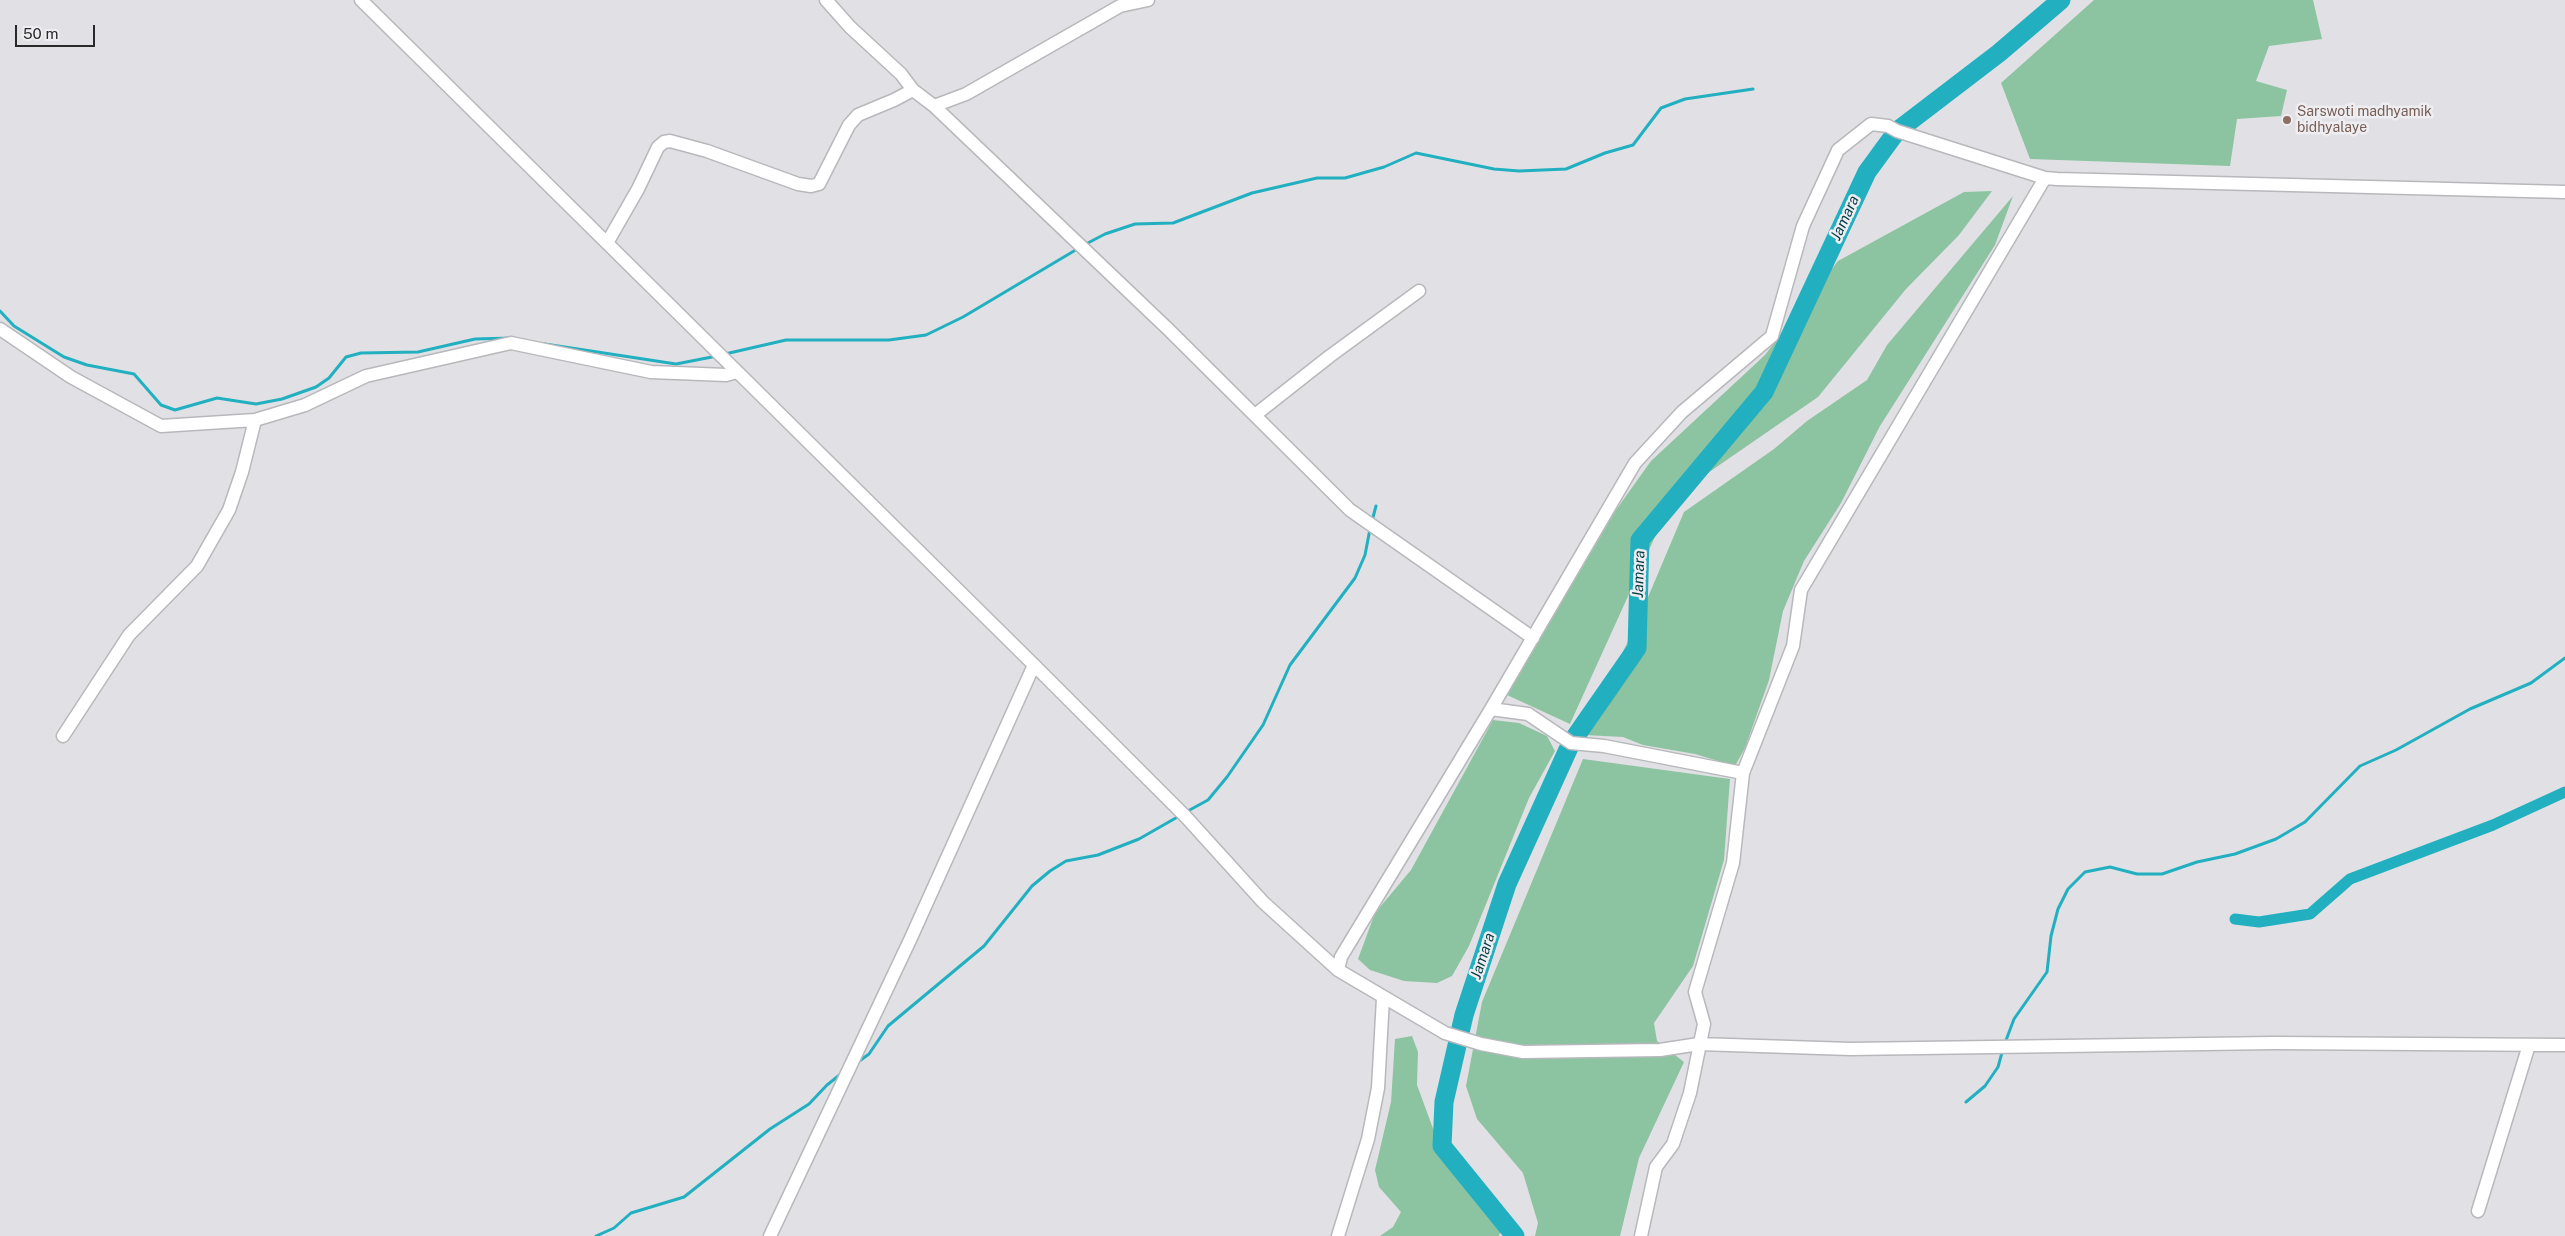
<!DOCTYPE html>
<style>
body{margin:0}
#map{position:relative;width:2565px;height:1236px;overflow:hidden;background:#e1e1e5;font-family:"Public Sans",sans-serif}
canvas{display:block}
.scale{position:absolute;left:15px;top:25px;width:80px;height:22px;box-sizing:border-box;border:2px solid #29292a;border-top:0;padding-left:6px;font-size:15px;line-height:18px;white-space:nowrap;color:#29292a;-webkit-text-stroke:4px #eeeef2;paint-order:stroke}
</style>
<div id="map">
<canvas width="2565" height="1236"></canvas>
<div class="scale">50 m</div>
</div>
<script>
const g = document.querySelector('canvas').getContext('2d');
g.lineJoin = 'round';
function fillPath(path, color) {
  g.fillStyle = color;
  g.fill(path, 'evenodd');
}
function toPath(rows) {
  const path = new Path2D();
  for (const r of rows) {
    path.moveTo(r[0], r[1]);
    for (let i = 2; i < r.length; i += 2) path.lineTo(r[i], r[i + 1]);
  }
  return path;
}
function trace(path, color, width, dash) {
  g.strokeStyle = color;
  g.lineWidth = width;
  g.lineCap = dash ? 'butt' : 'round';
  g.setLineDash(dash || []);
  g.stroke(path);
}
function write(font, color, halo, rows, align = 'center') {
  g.font = font + ' "Public Sans",sans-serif';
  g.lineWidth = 5;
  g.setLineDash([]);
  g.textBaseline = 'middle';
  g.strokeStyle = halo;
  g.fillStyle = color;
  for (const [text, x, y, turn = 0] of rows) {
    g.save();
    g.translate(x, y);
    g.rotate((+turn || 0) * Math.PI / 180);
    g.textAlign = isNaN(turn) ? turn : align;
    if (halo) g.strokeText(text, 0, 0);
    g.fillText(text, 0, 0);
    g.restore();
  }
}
const green = toPath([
 [2094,0,2313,0,2322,39,2269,46,2256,81,2287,90,2281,116,2237,119,2230,166,2030,159,2001,83],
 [1992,191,1959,235,1906,289,1818,397,1673,497,1570,724,1507,695,1616,510,1651,461,1765,355,1838,261,1964,192],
 [2013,196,1995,245,1880,426,1841,503,1804,561,1783,611,1769,680,1745,748,1735,766,1695,754,1643,745,1623,737,1584,735,1643,609,1684,512,1774,449,1807,421,1867,380,1887,345],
 [1493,720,1519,723,1547,736,1555,751,1529,798,1469,946,1452,976,1437,983,1404,981,1370,970,1358,959,1375,913,1411,870],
 [1583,759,1730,779,1724,860,1693,966,1654,1023,1657,1041,1684,1062,1639,1158,1620,1236,1535,1236,1538,1223,1523,1173,1477,1119,1466,1086,1482,1002],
 [1412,1036,1418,1052,1417,1085,1435,1134,1476,1195,1504,1221,1499,1236,1380,1236,1393,1227,1401,1212,1379,1187,1375,1170,1391,1102,1395,1039]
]);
const stream = toPath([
 [1084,245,1105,234,1135,224,1173,223,1252,193,1317,178,1345,178,1384,167,1416,153,1494,169,1519,171,1566,169,1605,153,1633,145,1661,108,1685,99,1753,89],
 [0,311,14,326,64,357,87,365,134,374,161,405,175,410,217,398,256,404,282,399,316,387,329,378,346,357,361,353,418,352,475,339,512,338],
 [545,344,676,364,717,356],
 [725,354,786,340,889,340,926,335,963,317,1079,248],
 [1372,521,1376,506],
 [1186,812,1208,800,1227,777,1263,725,1290,665,1355,578,1365,555,1370,529],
 [2005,1043,2014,1019,2047,972,2051,936,2058,909,2068,889,2085,872,2110,867,2137,874,2162,874,2197,862,2235,854,2276,839,2305,822,2360,766,2396,750,2470,709,2531,683,2565,658],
 [858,1062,869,1054,888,1026,984,946,1032,886,1050,871,1066,861,1098,855,1139,839,1181,815],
 [1966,1102,1985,1086,1998,1067,2003,1049],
 [596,1236,614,1228,631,1213,684,1197,770,1129,809,1104,827,1085,842,1073]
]);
const canal = toPath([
 [2235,919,2259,922,2310,914,2350,879,2493,825,2565,792]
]);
const river = toPath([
 [1515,1236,1442,1146,1444,1102,1464,1015,1507,884,1571,743,1637,648,1640,540,1764,392,1867,172,1897,131,1999,53,2061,0]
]);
const minor = toPath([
 [361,0,1034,665,1186,817,1263,902,1338,970,1341,957,1491,709,1635,463,1682,412,1772,336,1803,226,1838,150,1871,124,1888,126,1897,131,2045,178,2057,179,2565,192],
 [826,0,850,27,901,74,913,90,934,106,1169,330,1350,510,1533,638],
 [934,106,966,94,1120,6,1148,0],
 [607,243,638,189,658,147,664,142,670,141,707,151,798,184,811,186,819,184,849,125,858,115,894,100,913,90],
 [0,329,71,377,161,426,255,420,305,405,366,376,511,343,651,372,726,375,737,372],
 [1255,415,1330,356,1419,291],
 [1491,709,1528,714,1571,743,1604,746,1743,773],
 [63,736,129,635,197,566,229,510,242,472,255,420],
 [1338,970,1445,1033,1481,1044,1523,1052,1660,1050,1699,1044,1850,1049,2274,1043,2565,1045],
 [2478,1211,2529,1045],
 [770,1236,910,940,1034,665],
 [1338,1236,1368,1139,1378,1088,1383,998],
 [1641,1236,1656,1167,1673,1144,1690,1093,1704,1024,1695,992,1733,863,1743,773,1793,646,1801,590,2045,178]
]);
const markers = [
 [2287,120,5,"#8d6e63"]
];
const educationNames = [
 ["Sarswoti madhyamik",2297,112],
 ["bidhyalaye",2297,128]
];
const waterNames = [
 ["Jamara",1845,218,-65],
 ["Jamara",1639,574,-88],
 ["Jamara",1483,956,-72]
];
fillPath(green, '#8cc3a1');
trace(stream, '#22b0c1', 3);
trace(canal, '#22b0c1', 11);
trace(river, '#22b0c1', 19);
trace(minor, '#b7b8bb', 15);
trace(minor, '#fff', 12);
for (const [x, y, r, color] of markers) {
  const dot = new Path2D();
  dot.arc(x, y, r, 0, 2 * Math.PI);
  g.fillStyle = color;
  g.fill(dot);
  trace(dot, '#eeeef2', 2);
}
write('14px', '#785e54', '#eeeef2', educationNames, 'left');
write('italic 15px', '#003d45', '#eeeef2', waterNames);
</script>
